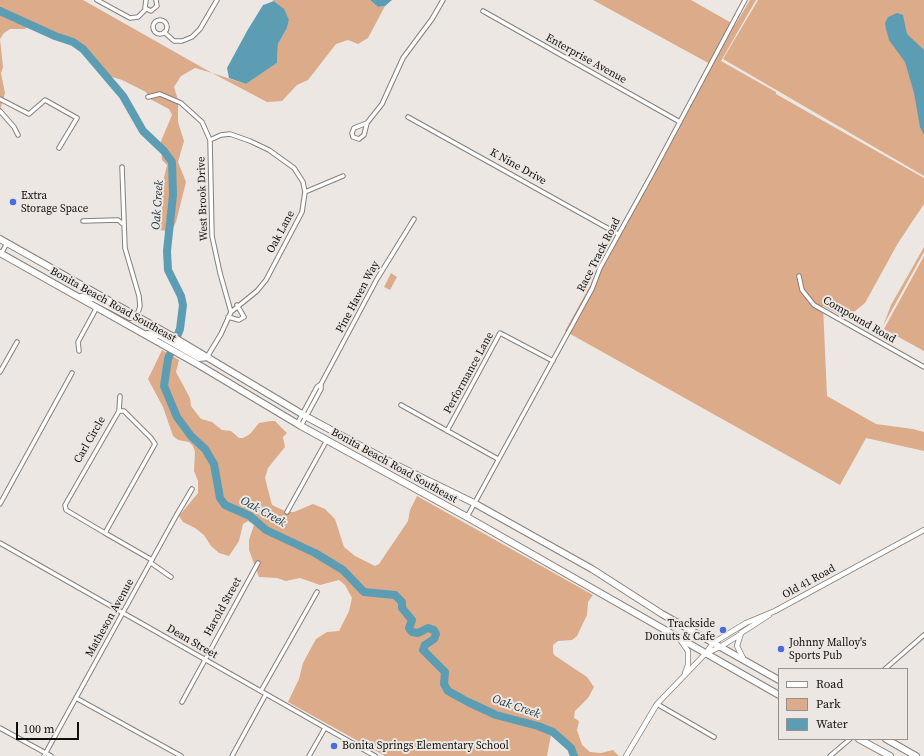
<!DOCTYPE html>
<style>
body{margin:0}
#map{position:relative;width:924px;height:756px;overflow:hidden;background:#ede7e4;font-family:"Source Serif 4",serif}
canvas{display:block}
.legend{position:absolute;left:778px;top:668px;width:130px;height:72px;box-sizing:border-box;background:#ede7e4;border:1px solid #95918e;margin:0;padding:5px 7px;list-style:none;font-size:12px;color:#100f0d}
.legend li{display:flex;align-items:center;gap:8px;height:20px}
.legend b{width:20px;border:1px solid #95918e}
.scale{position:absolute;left:16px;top:722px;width:63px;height:18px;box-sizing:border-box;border:2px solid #100f0d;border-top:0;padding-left:5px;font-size:12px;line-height:14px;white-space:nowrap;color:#100f0d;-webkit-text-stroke:3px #ede7e4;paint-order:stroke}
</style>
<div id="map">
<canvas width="924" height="756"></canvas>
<ul class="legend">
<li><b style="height:5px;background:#fff"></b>Road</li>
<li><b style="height:11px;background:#dbab8a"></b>Park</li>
<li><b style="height:11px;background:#5d9db3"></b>Water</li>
</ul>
<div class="scale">100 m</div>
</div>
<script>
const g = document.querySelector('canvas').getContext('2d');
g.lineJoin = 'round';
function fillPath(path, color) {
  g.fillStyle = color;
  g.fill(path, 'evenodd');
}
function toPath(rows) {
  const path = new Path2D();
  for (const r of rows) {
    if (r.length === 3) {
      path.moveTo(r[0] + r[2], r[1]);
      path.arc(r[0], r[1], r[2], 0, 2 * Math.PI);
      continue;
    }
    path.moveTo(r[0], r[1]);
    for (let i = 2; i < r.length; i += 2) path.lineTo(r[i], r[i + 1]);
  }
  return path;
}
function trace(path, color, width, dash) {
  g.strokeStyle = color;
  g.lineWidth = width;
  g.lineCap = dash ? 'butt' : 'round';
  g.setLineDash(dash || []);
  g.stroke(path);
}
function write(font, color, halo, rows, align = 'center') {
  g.font = font + ' "Source Serif 4",serif';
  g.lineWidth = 4;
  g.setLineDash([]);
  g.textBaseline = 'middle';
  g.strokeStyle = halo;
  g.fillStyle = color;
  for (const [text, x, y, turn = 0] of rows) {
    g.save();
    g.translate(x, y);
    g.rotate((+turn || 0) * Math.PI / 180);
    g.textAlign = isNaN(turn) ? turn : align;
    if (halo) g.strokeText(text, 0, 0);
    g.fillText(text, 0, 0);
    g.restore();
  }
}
const green = toPath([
 [0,0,83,0,212,73,246,84,277,63,278,44,287,28,289,20,277,3,272,0,370,0,378,7,385,6,368,38,358,44,348,40,336,44,308,80,297,85,282,101,267,102,212,73,195,68,181,76,174,87,178,100,178,122,184,141,178,162,186,182,176,222,173,228,167,231,160,230,159,227,162,207,162,186,167,165,162,160,161,149,159,146,172,115,169,109,150,99,146,92,122,80,102,74,80,49,38,28,30,27,24,29,10,29,4,33,0,39,3,67,1,73,5,93,0,110],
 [593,0,691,0,735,25,750,0,756,0,721,61,776,92,776,94,924,178,924,204,898,243,865,303,854,312,842,316,823,306,827,396,876,424,913,429,924,432,924,451,866,438,840,485,565,331,712,65],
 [758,0,924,0,924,176,723,59],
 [924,247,924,252,883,326,891,305],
 [924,256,924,351,884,329],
 [391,273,397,277,390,290,384,287],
 [162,350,179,360,176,372,190,398,191,406,201,419,212,422,222,430,231,431,239,438,243,438,250,434,259,423,270,421,275,421,287,433,283,437,285,447,268,468,265,478,272,505,287,512,294,512,313,504,325,509,335,519,344,547,355,556,375,566,379,564,408,521,410,510,417,496,593,595,588,602,587,615,577,636,572,640,558,641,553,645,553,652,554,655,587,677,594,687,588,698,575,711,574,718,579,721,577,730,582,745,590,752,601,753,613,750,619,756,571,756,571,750,567,743,558,736,551,735,547,756,385,756,288,702,299,679,303,663,316,639,327,632,339,631,349,611,352,598,345,585,339,580,320,585,300,578,286,581,277,578,259,577,249,550,249,540,254,525,248,521,243,524,239,541,229,556,219,553,211,546,204,535,195,528,183,522,179,516,198,493,198,481,194,471,195,452,193,446,189,442,178,440,173,436,163,407,148,379]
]);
const water = toPath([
 [370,0,392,0,385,6,378,7],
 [274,1,284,9,289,20,287,28,278,44,277,63,246,84,229,78,227,68,247,31,263,5],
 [897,13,903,15,907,34,924,50,924,135,920,127,914,93,905,62,889,40,886,29,885,23,888,17]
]);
const river = toPath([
 [0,11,55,36,73,42,83,49,123,96,143,131,164,151,172,162,173,195,167,251,168,270,181,296,183,305,180,329,168,359,164,386,177,417,191,436,205,449,214,464,220,498,225,505,250,516,266,530,315,553,343,570,364,592,395,595,402,602,402,608,412,620,409,628,412,632,418,633,428,628,434,630,436,634,434,639,425,645,423,650,445,672,444,684,448,691,468,702,496,715,538,726,553,732,571,748,574,756]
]);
const minor = toPath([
 [97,0,130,18,138,17,146,9],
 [146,0,145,8,151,11,157,6,156,0],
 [483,11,680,122],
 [160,27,7],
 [164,32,174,41,182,41,192,37,200,29,217,0],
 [148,97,160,94,181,103,202,122,210,140,212,236,220,273,231,312,221,334,207,357],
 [0,99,29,114,45,100,77,118,59,148],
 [0,111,14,127,18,135],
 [408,117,618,234],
 [367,123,354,128,352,133,353,137,359,139,364,135,367,123,382,104,403,58,432,19,443,0],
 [210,140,221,135,230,134,250,141,269,150,294,168,303,182,305,192,302,212,266,280,257,291,231,312],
 [122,167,125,248,139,296,140,306,137,316],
 [305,192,343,176],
 [83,221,118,220,124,225],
 [1,254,7,243],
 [799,276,802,290,814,305,924,367],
 [228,317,239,320,244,317,237,305],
 [79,351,78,342,97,307],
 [0,372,17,342],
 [401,405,498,459],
 [119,411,124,411,151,438,155,444,105,533,66,510,65,505,119,411],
 [119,411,120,396],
 [297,424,317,387,321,384],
 [301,426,321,389,321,384,377,279,414,219],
 [447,431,500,333,553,361],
 [0,504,72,373],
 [287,512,327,440],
 [467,517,592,289,600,268,652,174,745,0],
 [105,533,152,560],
 [0,543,375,756],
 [151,563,171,577],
 [885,669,924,635],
 [261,691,317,592],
 [76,698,181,756],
 [182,702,258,563],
 [657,704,714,737],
 [0,728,51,756],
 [44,756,176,516,192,489],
 [232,756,266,694],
 [309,756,325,728],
 [830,756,850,739]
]);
const tertiary = toPath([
 [681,641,688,651,688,665,685,673],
 [707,653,720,647,741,634],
 [743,658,737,646,741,633,769,615],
 [626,756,657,704,706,653,713,643,746,623,775,611,924,530]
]);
const primary = toPath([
 [0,239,170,335,307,417,392,463,474,503,592,569,662,614,779,680],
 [0,253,199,365,301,426,467,517,779,695],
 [81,297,94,298,130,317,137,316],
 [147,334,159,335,199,358,208,357],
 [859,739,890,756],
 [886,739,916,756]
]);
const markers = [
 [13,202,4,"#496cdf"],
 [723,630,4,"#496cdf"],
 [781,649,4,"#496cdf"],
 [334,746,4,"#496cdf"]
];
const streetNames = [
 ["Enterprise Avenue",586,59,29],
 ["K Nine Drive",518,167,29],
 ["West Brook Drive",203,199,-92],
 ["Oak Lane",281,232,-62],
 ["Race Track Road",599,255,-63],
 ["Pine Haven Way",358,297,-62],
 ["Bonita Beach Road Southeast",113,305,29],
 ["Compound Road",859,320,30],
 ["Performance Lane",469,373,-61],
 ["Carl Circle",90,440,-60],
 ["Bonita Beach Road Southeast",394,466,29],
 ["Old 41 Road",809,582,-29],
 ["Harold Street",223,607,-61],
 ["Matheson Avenue",110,618,-61],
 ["Dean Street",192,642,30]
];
const poiNames = [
 ["Extra",21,196],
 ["Storage Space",21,209],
 ["Trackside",715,624,"right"],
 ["Donuts & Cafe",715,637,"right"],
 ["Johnny Malloy's",789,643],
 ["Sports Pub",789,656],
 ["Bonita Springs Elementary School",342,746]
];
const waterNames = [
 ["Oak Creek",158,205,-86],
 ["Oak Creek",263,512,29],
 ["Oak Creek",516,707,19]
];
fillPath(green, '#dbab8a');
fillPath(water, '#5d9db3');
trace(river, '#5d9db3', 8);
trace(minor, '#85807d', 5.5);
trace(tertiary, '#85807d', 6);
trace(primary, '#85807d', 8);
trace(minor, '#fff', 3.5);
trace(tertiary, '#fff', 4.5);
trace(primary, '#fff', 6);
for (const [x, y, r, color] of markers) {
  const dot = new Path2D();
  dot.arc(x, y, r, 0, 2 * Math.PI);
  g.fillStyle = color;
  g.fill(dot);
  trace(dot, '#ede7e4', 1.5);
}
write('11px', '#100f0d', '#ede7e4', streetNames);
write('11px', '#100f0d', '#ede7e4', poiNames, 'left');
write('italic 12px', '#14333e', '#ede7e4', waterNames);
</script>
